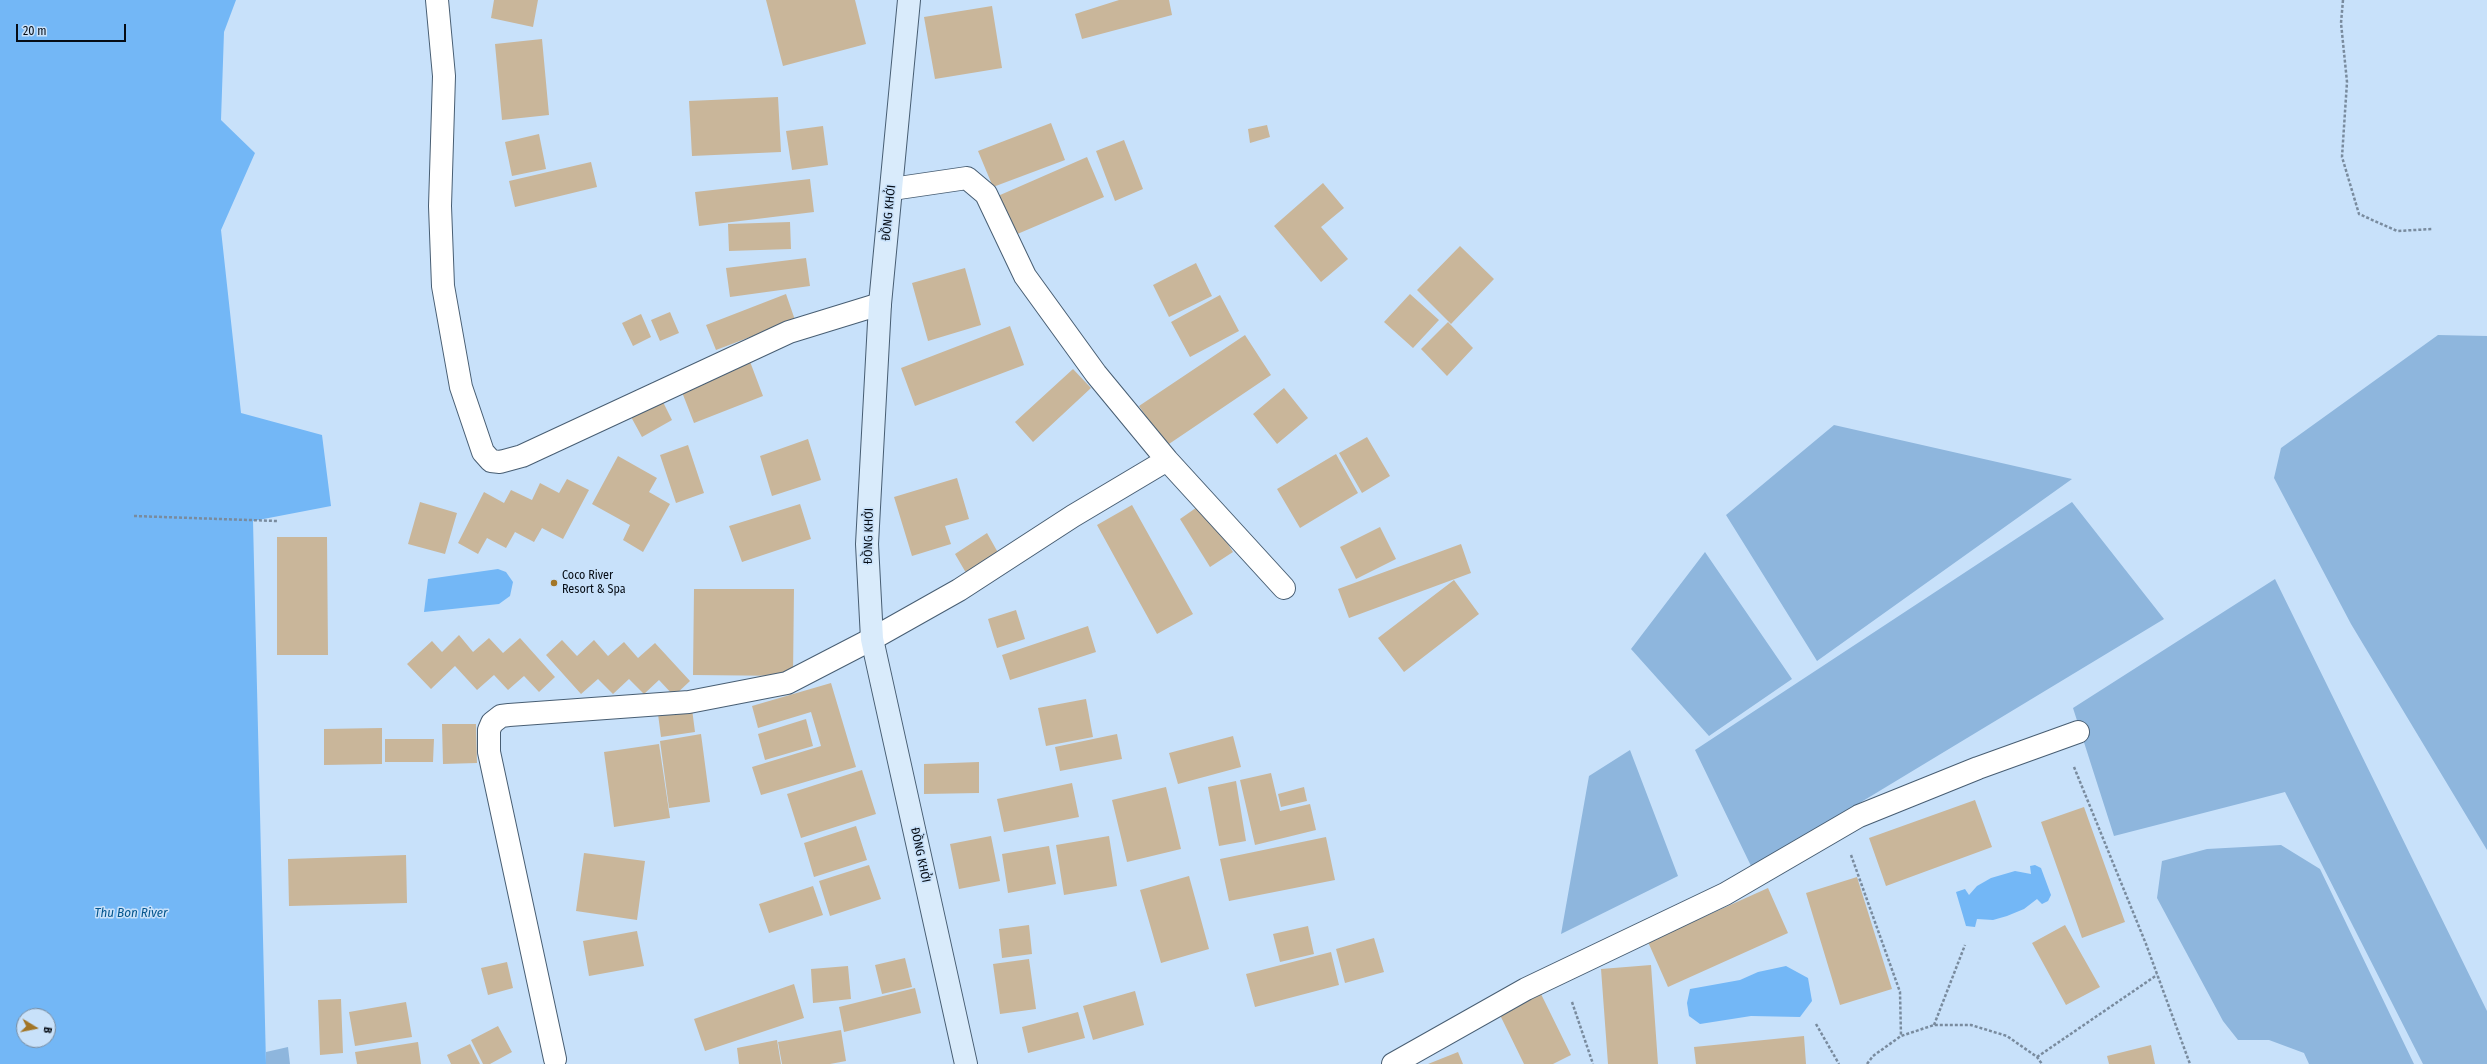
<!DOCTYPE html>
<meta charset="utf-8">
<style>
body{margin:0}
#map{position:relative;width:2487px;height:1064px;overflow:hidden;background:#c8e1fa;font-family:"Fira Sans Condensed",sans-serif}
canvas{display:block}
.north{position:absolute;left:16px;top:1008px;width:40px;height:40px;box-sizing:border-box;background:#c8e1fa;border:1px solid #7a8c9f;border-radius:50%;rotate:100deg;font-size:11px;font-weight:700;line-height:16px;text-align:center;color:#060d16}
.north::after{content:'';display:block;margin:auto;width:14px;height:18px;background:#a27526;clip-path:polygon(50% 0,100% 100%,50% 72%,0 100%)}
.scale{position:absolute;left:16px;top:24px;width:110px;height:18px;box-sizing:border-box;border:2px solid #060d16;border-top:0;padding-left:5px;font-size:12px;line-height:14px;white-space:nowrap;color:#060d16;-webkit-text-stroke:3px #c8e1fa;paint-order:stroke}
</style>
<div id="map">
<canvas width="2487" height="1064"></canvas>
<div class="north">B</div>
<div class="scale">20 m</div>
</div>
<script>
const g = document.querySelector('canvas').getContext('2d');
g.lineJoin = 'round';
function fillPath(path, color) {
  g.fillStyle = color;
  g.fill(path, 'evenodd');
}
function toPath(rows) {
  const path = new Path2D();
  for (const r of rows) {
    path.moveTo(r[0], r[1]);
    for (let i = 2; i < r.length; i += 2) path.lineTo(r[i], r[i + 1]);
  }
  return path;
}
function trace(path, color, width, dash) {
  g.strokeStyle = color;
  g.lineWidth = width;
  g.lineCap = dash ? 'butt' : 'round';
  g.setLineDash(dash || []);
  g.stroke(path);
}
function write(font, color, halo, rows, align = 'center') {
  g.font = font + ' "Fira Sans Condensed",sans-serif';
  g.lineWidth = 3;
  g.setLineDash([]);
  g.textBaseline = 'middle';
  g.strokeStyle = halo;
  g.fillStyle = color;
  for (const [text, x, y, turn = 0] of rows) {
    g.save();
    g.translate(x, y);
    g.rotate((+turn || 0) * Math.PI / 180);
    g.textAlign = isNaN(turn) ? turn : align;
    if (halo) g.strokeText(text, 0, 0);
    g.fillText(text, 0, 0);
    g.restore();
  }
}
const green = toPath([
 [2438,335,2487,336,2487,850,2351,624,2274,478,2281,448],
 [1834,425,2072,479,1817,661,1726,515],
 [2072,502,2164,619,1752,868,1695,750],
 [1705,552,1792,679,1709,736,1631,649],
 [2275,579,2487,1011,2487,1064,2423,1064,2285,792,2114,836,2073,708],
 [1630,750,1678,876,1561,934,1589,776],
 [2281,845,2320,869,2414,1064,2309,1064,2304,1053,2269,1040,2238,1040,2223,1021,2157,898,2162,861,2207,849],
 [288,1047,290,1064,266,1064,266,1052]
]);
const water = toPath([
 [0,0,236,0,224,32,221,120,255,153,221,230,241,413,322,435,331,506,253,521,266,1064,0,1064],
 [24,1016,48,1016,48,1040,24,1040],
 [498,569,506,572,513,582,510,596,499,604,424,612,428,579],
 [2035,865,2041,868,2051,895,2048,901,2042,904,2037,899,2024,909,2007,916,1993,920,1977,919,1975,927,1966,926,1956,892,1965,889,1969,895,1977,886,1991,878,2015,871,2031,874,2030,866],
 [1786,966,1808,978,1812,1001,1800,1017,1751,1016,1700,1024,1689,1016,1687,1003,1690,989,1740,980,1758,972]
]);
const building = toPath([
 [494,0,538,0,533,27,491,18],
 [766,0,855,0,866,44,783,66],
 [1119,0,1169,0,1172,15,1082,39,1075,14],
 [992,6,1002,68,935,79,924,17],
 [542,39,549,115,502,120,495,44],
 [778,97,781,152,692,156,689,101],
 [1051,123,1065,160,993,187,978,151],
 [1267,125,1270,137,1250,143,1248,129],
 [823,126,828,165,792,170,786,131],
 [539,134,546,169,512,176,505,142],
 [1124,140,1143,189,1115,201,1096,151],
 [1087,157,1104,197,1008,238,991,199],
 [591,162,597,187,515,207,509,181],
 [810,179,814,212,699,226,695,192],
 [1323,183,1344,208,1321,227,1348,259,1321,282,1274,226],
 [790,222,791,249,729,251,728,224],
 [1460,246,1494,279,1451,324,1417,290],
 [806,258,810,286,730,297,726,268],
 [1196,263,1212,296,1169,317,1153,285],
 [965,268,981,325,928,341,912,283],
 [786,294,795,320,716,350,706,325],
 [1410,294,1439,320,1413,348,1384,322],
 [1220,295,1239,331,1190,357,1171,322],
 [670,312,679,333,660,341,651,320],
 [641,314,651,337,633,346,622,323],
 [1448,322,1473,348,1447,376,1421,349],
 [1010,326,1024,365,915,406,901,368],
 [1245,335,1271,375,1166,446,1139,406],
 [749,359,763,396,694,423,680,387],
 [1073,369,1091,388,1033,442,1015,422],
 [1284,388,1308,418,1277,444,1253,414],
 [661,398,672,420,642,437,630,415],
 [1367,437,1390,476,1362,493,1339,453],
 [808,439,821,480,772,496,760,456],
 [688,445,704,493,676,503,660,455],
 [1336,454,1358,493,1300,528,1277,489],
 [618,456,657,478,649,492,670,504,643,552,623,540,630,525,592,504],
 [957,478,969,519,945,526,951,544,912,556,894,497],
 [567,479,589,490,563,539,542,528,534,542,515,532,506,548,487,538,478,554,458,543,484,492,504,503,511,490,532,500,540,483,559,493],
 [420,502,457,513,445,554,408,544],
 [1203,503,1233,552,1210,567,1180,519],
 [800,504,811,539,742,562,729,526],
 [1132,505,1193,614,1157,634,1097,525],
 [1380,527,1396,559,1356,579,1340,547],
 [987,533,1001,558,969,578,955,554],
 [277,537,327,537,328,655,277,655],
 [1461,544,1471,573,1349,618,1338,589],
 [1454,580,1479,614,1404,672,1378,638],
 [694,589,794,589,793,676,693,675],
 [1016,610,1025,639,997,648,988,619],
 [1088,626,1096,652,1010,680,1002,655],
 [459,635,473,652,489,638,503,653,520,638,555,677,539,692,524,676,508,690,494,675,477,690,455,666,431,689,407,664,432,641,442,652],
 [562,640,577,656,594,640,608,656,624,642,638,658,655,643,690,681,674,696,659,680,644,694,629,679,613,694,598,679,581,694,546,655],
 [831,683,856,767,761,795,752,767,821,746,811,712,758,728,752,706],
 [1086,699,1093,737,1046,746,1038,708],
 [692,709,695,732,661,737,658,714],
 [806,719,813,746,765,760,758,734],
 [442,724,476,724,477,763,443,764],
 [382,728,382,764,324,765,324,729],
 [701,734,710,802,669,808,660,741],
 [1117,734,1122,759,1060,771,1055,747],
 [1233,736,1241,767,1178,784,1169,753],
 [385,739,434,739,433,762,385,762],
 [659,744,670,818,614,827,604,752],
 [979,762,979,793,924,794,924,764],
 [862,770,876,814,801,838,787,794],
 [1271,773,1280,811,1310,804,1316,830,1255,845,1240,780],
 [1236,781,1246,841,1219,846,1208,787],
 [1072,783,1079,817,1004,832,997,799],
 [1166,787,1181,849,1127,862,1112,800],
 [1304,787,1307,801,1281,807,1278,794],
 [1975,800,1992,847,1886,886,1869,838],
 [2084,807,2125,922,2082,938,2041,822],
 [856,826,867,860,814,877,804,843],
 [991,836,1000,881,959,889,950,844],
 [1109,836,1117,886,1064,895,1056,845],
 [1326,837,1335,880,1229,901,1220,859],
 [1049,846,1056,884,1008,893,1002,854],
 [584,853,645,861,637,920,576,911],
 [406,855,407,903,289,906,288,859],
 [869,865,881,899,830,916,819,881],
 [1189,876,1209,949,1161,963,1140,890],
 [1857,877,1892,989,1840,1005,1806,893],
 [813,886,823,915,769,933,759,904],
 [1768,888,1788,933,1668,987,1648,942],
 [1029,925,1032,954,1002,958,999,929],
 [2065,925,2100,987,2066,1005,2032,943],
 [1308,926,1314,954,1280,962,1273,934],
 [637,931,644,966,589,976,583,941],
 [1374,938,1384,972,1345,983,1336,949],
 [1331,952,1339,985,1255,1007,1246,974],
 [905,958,912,987,882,994,875,965],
 [1029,959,1036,1009,1000,1014,993,964],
 [507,962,513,988,488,995,481,968],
 [1651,965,1658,1064,1608,1064,1601,969],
 [848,966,851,999,813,1003,811,969],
 [794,984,804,1018,705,1051,694,1019],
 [915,988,921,1013,844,1032,839,1007],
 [1135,991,1144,1025,1093,1040,1083,1006],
 [1540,992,1571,1055,1553,1064,1524,1064,1499,1013],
 [341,999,343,1053,320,1055,318,1000],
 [406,1002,412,1037,355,1046,349,1012],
 [1078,1012,1085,1038,1028,1053,1022,1027],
 [498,1026,512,1052,490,1064,483,1064,471,1040],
 [841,1030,846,1061,830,1064,782,1064,778,1042],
 [1804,1036,1806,1064,1696,1064,1694,1047],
 [777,1040,781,1064,739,1064,737,1048],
 [418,1042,421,1064,357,1064,355,1052],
 [470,1044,480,1064,451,1064,447,1055],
 [2151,1045,2155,1064,2109,1064,2107,1056],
 [1458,1052,1463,1064,1428,1064]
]);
const path = toPath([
 [2343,0,2341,23,2347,82,2342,157,2359,214,2397,231,2433,229],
 [134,516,277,521],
 [2074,767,2146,944,2190,1064],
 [1851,855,1900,992,1901,1036],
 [1572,1002,1593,1064],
 [1816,1024,1839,1064],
 [1934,1025,1965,945],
 [2037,1057,2157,975],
 [1867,1064,1873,1056,1901,1036,1934,1025,1971,1025,2007,1036,2037,1057,2042,1064]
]);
const lane = toPath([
 [555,1059,489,752,489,730,492,723,501,716,509,715,689,702,787,683,872,639]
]);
const street = toPath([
 [437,0,444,76,440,206,443,286,461,387,483,452,491,461,500,462,522,456,789,332,880,304],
 [892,189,967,178,986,194,1025,276,1096,374,1167,460,1284,588],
 [872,639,959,590,1073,516,1167,460],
 [1393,1064,1526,989,1725,894,1859,816,1978,768,2078,732]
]);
const secondary = toPath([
 [909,0,880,304,867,544,872,639,966,1064]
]);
const markers = [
 [554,583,4,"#a27526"]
];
const streetNames = [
 ["ĐỒNG KHỞI",889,213,-84],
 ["ĐỒNG KHỞI",869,536,-89],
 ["ĐỒNG KHỞI",920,855,78]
];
const poiNames = [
 ["Coco River",562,576],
 ["Resort & Spa",562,590]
];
const waterNames = [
 ["Thu Bon River",131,913]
];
fillPath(green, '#8eb6dd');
fillPath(water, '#73b7f6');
fillPath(building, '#c9b69a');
trace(lane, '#485e73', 24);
trace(street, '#485e73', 24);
trace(secondary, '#485e73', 24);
trace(path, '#798b9e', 2.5, [3, 2]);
trace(lane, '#fff', 22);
trace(street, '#fff', 22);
trace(secondary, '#d9ebfb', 22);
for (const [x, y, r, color] of markers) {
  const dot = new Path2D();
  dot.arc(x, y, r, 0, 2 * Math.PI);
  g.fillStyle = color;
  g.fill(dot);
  trace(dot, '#c8e1fa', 1.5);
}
write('12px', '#060d16', '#c8e1fa', streetNames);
write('12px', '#060d16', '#c8e1fa', poiNames, 'left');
write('italic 13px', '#03558e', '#c8e1fa', waterNames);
</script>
